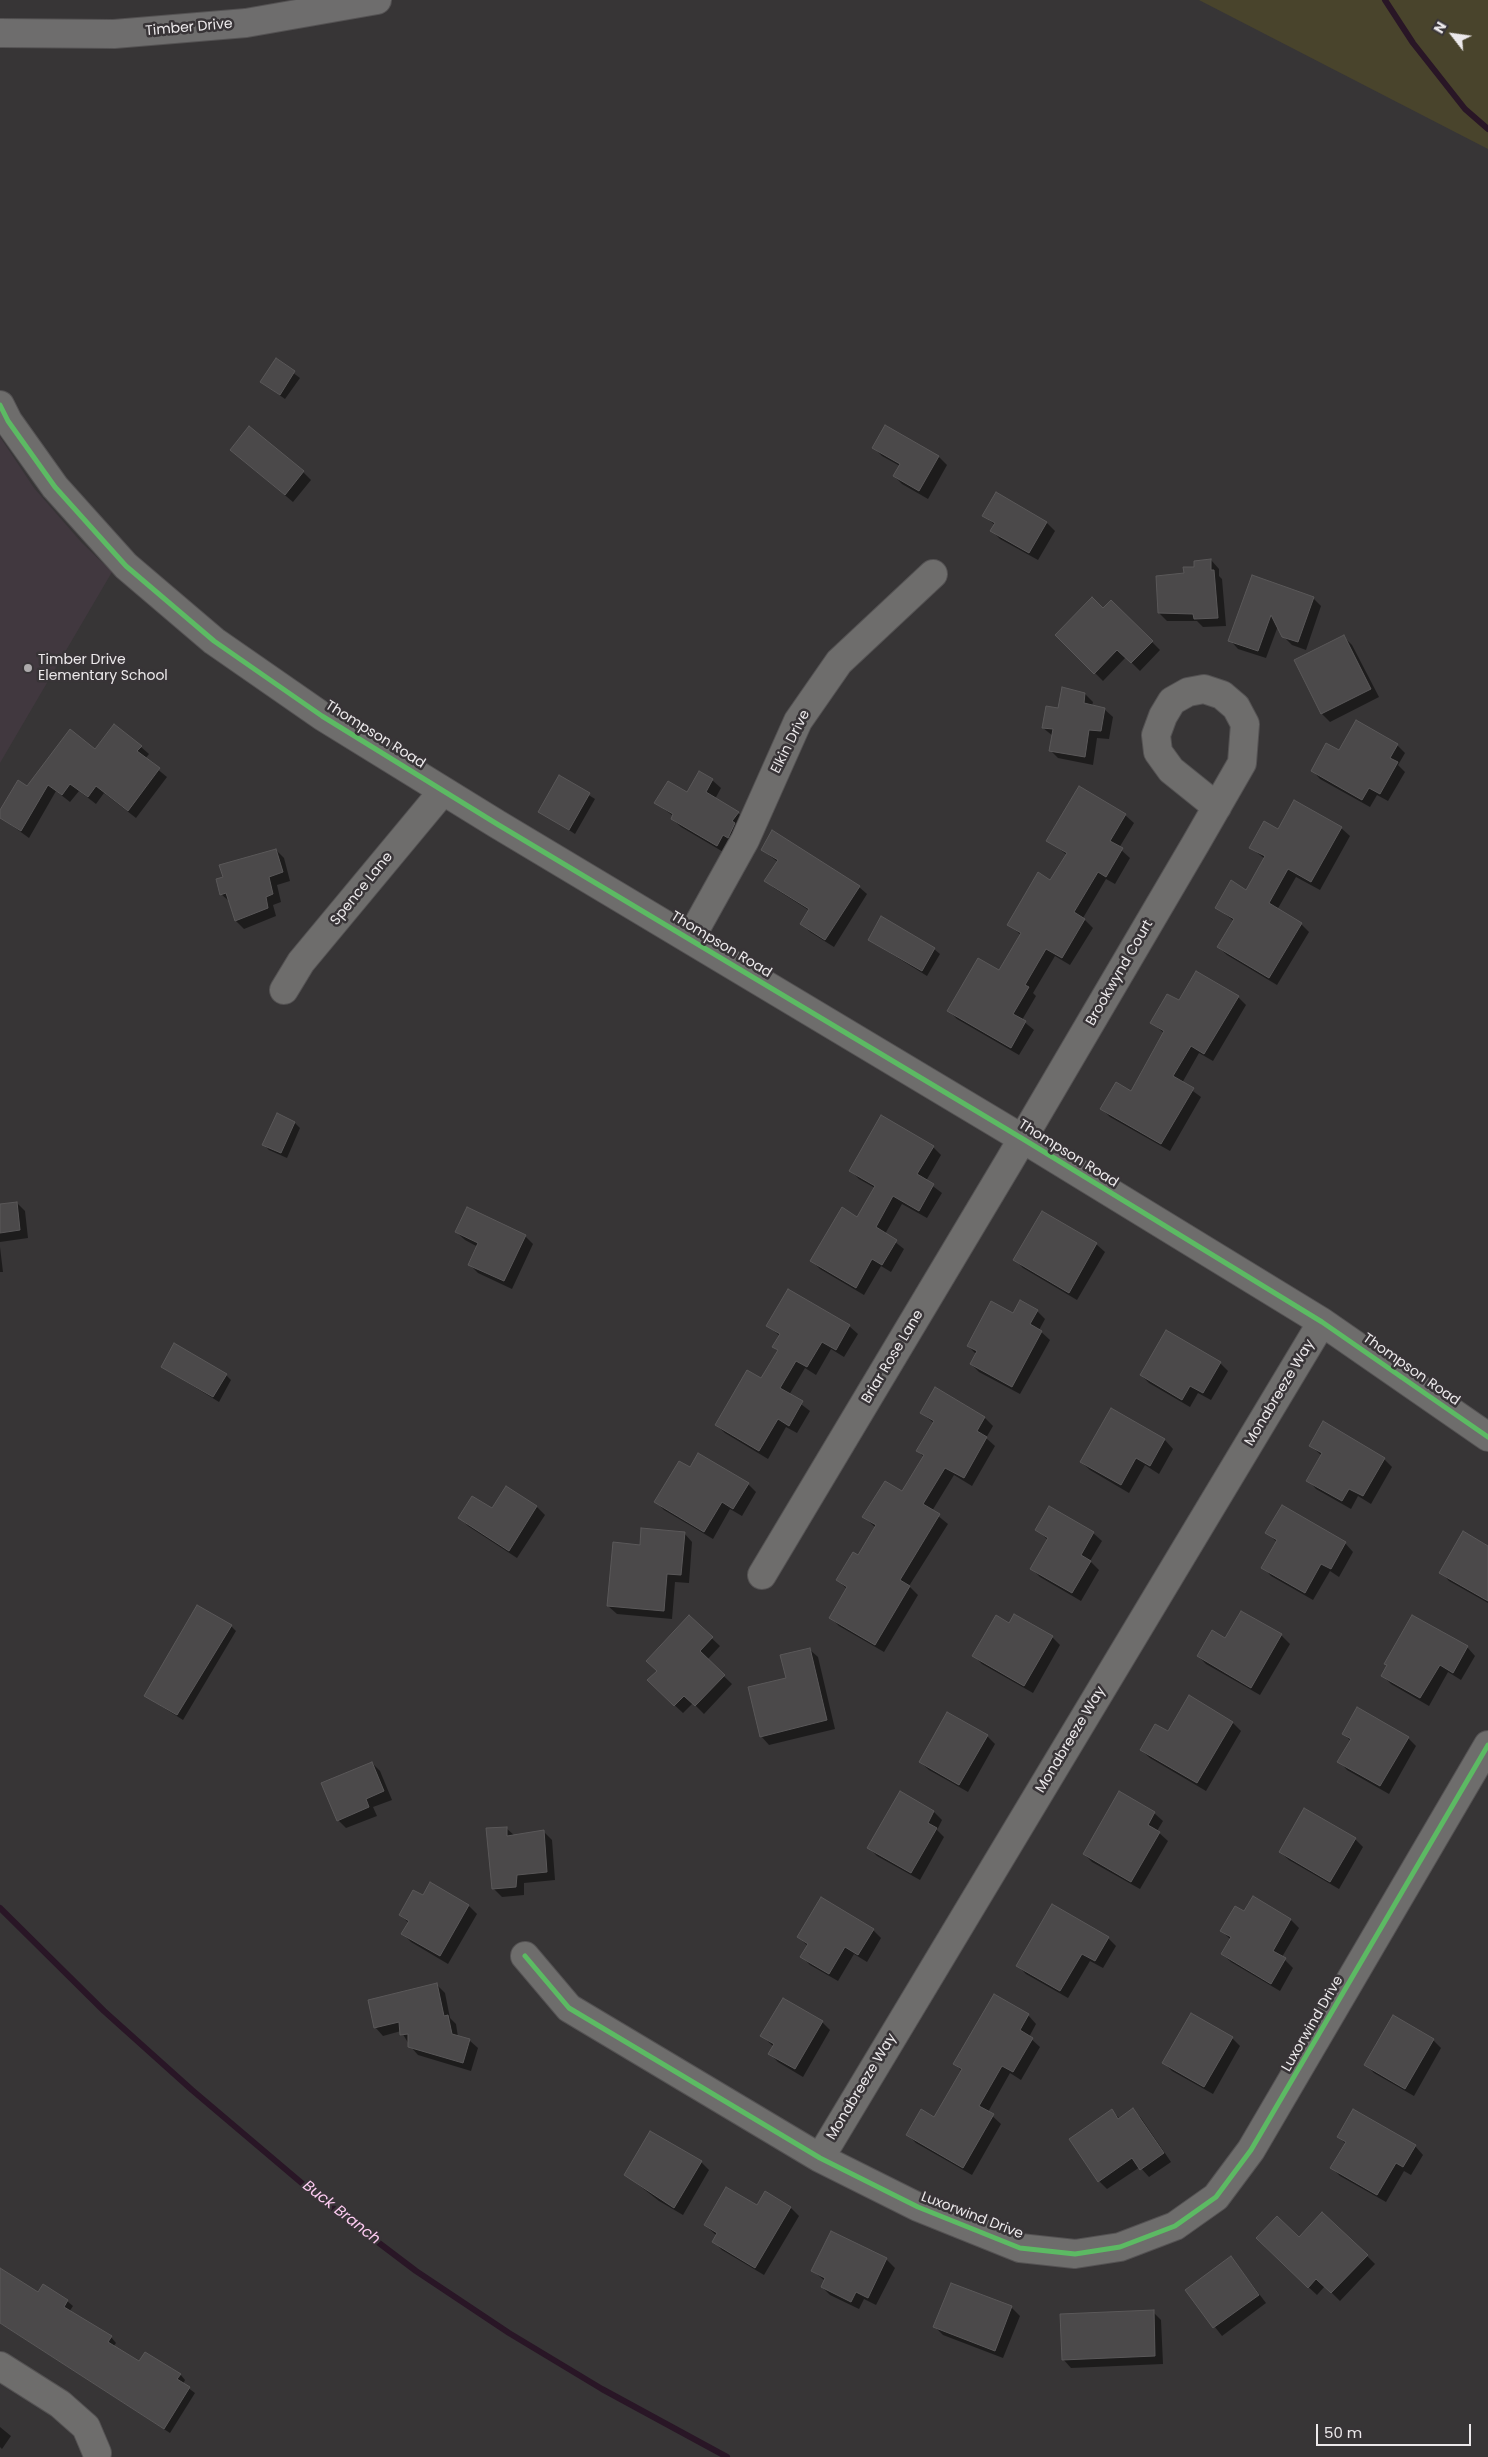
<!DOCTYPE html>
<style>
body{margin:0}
#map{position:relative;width:1488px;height:2457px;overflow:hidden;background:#373536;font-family:Poppins,sans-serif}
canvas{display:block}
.north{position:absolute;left:1428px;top:10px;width:50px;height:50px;-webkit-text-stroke:4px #383437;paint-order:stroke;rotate:300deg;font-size:14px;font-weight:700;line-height:20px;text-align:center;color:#ece9eb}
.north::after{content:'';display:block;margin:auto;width:18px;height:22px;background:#ece9eb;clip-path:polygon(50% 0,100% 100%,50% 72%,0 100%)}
.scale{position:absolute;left:1316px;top:2424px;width:155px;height:22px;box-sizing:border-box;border:2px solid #ece9eb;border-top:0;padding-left:6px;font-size:15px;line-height:18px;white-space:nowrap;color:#ece9eb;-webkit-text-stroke:4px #383437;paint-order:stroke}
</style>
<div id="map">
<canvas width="1488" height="2457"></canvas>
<div class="north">N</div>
<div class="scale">50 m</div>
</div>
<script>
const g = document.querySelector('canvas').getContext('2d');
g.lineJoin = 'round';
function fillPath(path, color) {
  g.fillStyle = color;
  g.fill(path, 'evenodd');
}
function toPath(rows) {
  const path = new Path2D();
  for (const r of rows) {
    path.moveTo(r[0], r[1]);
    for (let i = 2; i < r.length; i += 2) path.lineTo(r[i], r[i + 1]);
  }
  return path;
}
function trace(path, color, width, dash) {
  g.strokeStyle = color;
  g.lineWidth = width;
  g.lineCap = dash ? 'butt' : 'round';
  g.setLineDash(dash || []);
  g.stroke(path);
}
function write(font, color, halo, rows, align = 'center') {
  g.font = font + ' Poppins,sans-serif';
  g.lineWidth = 5;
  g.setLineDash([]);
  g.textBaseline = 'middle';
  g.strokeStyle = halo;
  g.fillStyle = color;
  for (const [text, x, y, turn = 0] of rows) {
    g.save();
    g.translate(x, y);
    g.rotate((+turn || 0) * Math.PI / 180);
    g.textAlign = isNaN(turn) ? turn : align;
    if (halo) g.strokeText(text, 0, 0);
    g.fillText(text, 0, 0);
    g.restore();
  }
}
const built = toPath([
 [0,437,34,488,82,543,112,572,0,763]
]);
const green = toPath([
 [1199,0,1488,0,1488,149]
]);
const shadow = toPath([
 [276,360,300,378,285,399,261,382],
 [886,427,939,457,947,465,928,499,902,484,894,476,900,466,882,456,874,448],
 [231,450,303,472,311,480,293,502],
 [984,516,1047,523,1055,531,1038,560,1000,539,992,531,995,525],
 [1211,560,1219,569,1219,576,1222,579,1226,626,1203,627,1197,621,1167,621,1159,613,1185,575],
 [1252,577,1313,598,1321,606,1306,650,1292,645,1283,636,1278,626,1266,658,1238,649,1230,640],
 [1111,601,1160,650,1140,671,1126,657,1103,681,1057,635,1103,610],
 [1344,637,1352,645,1379,697,1330,722,1322,714,1295,661],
 [1085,694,1093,702,1092,706,1104,709,1113,717,1109,739,1097,738,1093,765,1058,758,1050,750,1053,736,1043,728,1059,709],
 [1397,745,1405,753,1398,765,1405,772,1388,801,1377,795,1370,807,1320,779,1312,770,1339,752],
 [141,747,149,754,145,759,167,777,136,818,104,793,96,804,79,791,70,802,56,791,29,838,0,817,0,812,28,788,95,751],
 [560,777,595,799,575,834,540,811],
 [712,780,721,788,715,799,738,813,747,821,725,853,681,827,672,819,673,816,656,803,687,793],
 [1080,788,1125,815,1134,823,1119,848,1130,858,1115,884,1106,879,1083,918,1093,928,1070,965,1055,956,1033,993,1036,996,1022,1020,1034,1030,1019,1055,957,1019,949,1011,1000,972,1021,935,1008,924,1050,882,1067,855,1048,840],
 [1341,828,1350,836,1320,890,1296,877,1277,910,1301,924,1309,932,1277,985,1227,955,1218,947,1234,921,1217,908,1247,891,1265,859,1250,847],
 [276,850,284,858,290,881,277,885,281,902,273,905,276,916,244,929,236,921,230,902,221,894,225,878],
 [762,850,859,887,867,894,834,947,810,932,802,924,810,911,774,888,766,881,778,862],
 [869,940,934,949,940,954,927,976],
 [1238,997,1246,1005,1213,1061,1199,1053,1182,1083,1201,1097,1170,1151,1110,1117,1102,1109,1132,1093,1165,1034,1152,1023,1179,1002],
 [277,1115,295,1123,300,1128,287,1158,269,1150,264,1145],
 [933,1147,941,1155,926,1181,942,1193,927,1218,902,1204,885,1234,904,1249,891,1272,881,1266,864,1295,820,1269,812,1261,858,1219,875,1188,859,1179,851,1171],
 [17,1203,25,1211,28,1238,0,1242,0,1205],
 [456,1232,525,1236,533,1244,512,1289,478,1273,470,1265,478,1247,465,1240],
 [1096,1244,1105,1252,1077,1300,1023,1268,1015,1260],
 [0,1247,3,1272,0,1272],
 [1037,1311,1045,1319,1039,1330,1050,1340,1020,1394,979,1372,971,1364,976,1354,968,1346,1014,1315],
 [768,1326,849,1326,858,1334,844,1357,831,1349,816,1375,805,1368,789,1395,810,1411,797,1433,786,1427,768,1459,725,1433,716,1425,762,1380,778,1351,774,1347,780,1336],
 [1220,1363,1228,1371,1211,1400,1198,1393,1190,1407,1149,1383,1141,1375],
 [162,1367,226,1375,231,1380,219,1402],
 [1111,1410,1165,1440,1173,1449,1159,1474,1145,1465,1129,1493,1090,1470,1081,1462],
 [921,1413,985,1418,993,1426,986,1438,995,1446,972,1486,954,1475,932,1511,948,1524,909,1586,918,1595,884,1652,839,1626,831,1618,848,1590,837,1580,858,1557,876,1528,864,1517,902,1493,924,1457,918,1451,934,1423],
 [1310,1445,1384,1459,1392,1467,1371,1504,1358,1496,1351,1509,1316,1489,1308,1480,1322,1456],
 [690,1469,748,1484,756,1492,742,1516,730,1509,713,1539,664,1510,656,1502],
 [507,1488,537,1507,545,1515,517,1558,468,1526,460,1518,493,1510],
 [1282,1507,1345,1543,1353,1552,1339,1577,1330,1571,1313,1600,1271,1576,1263,1567,1277,1542,1267,1533],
 [1037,1530,1093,1533,1102,1541,1090,1561,1099,1570,1081,1601,1040,1577,1032,1569,1048,1540],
 [684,1533,692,1542,689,1583,675,1582,672,1619,617,1614,608,1606,641,1546],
 [1488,1547,1488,1603,1449,1581,1441,1572],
 [1242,1612,1281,1635,1290,1644,1260,1695,1206,1664,1198,1656,1226,1640],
 [689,1617,720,1646,707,1660,732,1684,704,1714,693,1703,683,1713,657,1689,658,1671],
 [1009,1625,1052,1637,1060,1645,1033,1693,982,1664,974,1656],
 [231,1626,236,1631,183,1720,145,1696],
 [1467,1647,1475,1656,1461,1680,1448,1672,1429,1706,1391,1684,1383,1676],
 [809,1649,818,1657,835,1729,769,1745,761,1736,788,1679],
 [1189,1697,1233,1723,1241,1731,1206,1791,1150,1758,1141,1750,1168,1733],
 [1343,1734,1408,1738,1416,1746,1389,1794,1347,1770,1339,1761,1351,1741],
 [987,1736,995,1744,968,1792,929,1770,920,1762],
 [372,1763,380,1771,392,1800,373,1807,377,1816,346,1828,338,1820],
 [901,1793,934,1812,942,1820,937,1830,944,1837,920,1880,877,1856,869,1848],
 [1119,1793,1154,1813,1163,1821,1157,1831,1168,1841,1140,1889,1092,1862,1084,1854],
 [506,1828,515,1836,544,1832,552,1840,555,1880,524,1883,524,1895,502,1897,494,1889],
 [1355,1839,1363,1847,1339,1889,1289,1860,1280,1852],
 [431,1884,469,1906,477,1914,448,1964,411,1942,403,1934,409,1923,400,1915,423,1897],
 [1254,1898,1291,1920,1299,1928,1282,1957,1293,1968,1280,1991,1231,1962,1222,1954,1231,1940,1222,1931,1245,1913],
 [873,1930,881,1938,867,1962,854,1954,838,1981,810,1965,802,1957,808,1946,798,1937],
 [1108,1938,1116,1946,1103,1968,1090,1961,1068,1998,1026,1974,1018,1966],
 [437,1985,445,1993,450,2018,456,2024,458,2037,469,2040,478,2048,471,2071,418,2055,410,2046,401,2031,383,2036,375,2027],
 [1028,2015,1036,2024,1029,2037,1040,2047,1021,2080,1010,2073,988,2112,1001,2124,972,2175,916,2143,908,2135,935,2118,962,2071,955,2064],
 [822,2022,830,2030,803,2077,778,2062,770,2054,774,2047,762,2036],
 [1232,2038,1240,2046,1213,2094,1172,2071,1164,2063],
 [1433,2040,1441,2048,1414,2096,1374,2073,1366,2065],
 [1133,2110,1141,2118,1171,2162,1149,2177,1140,2167,1107,2189,1099,2181,1070,2139,1112,2111,1120,2119],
 [1338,2136,1415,2146,1423,2155,1411,2175,1404,2171,1386,2202,1340,2176,1332,2168,1346,2144],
 [701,2162,709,2170,683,2215,659,2201,626,2175],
 [757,2207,791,2208,799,2216,764,2275,722,2250,714,2242,717,2236,705,2225],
 [831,2232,886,2259,895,2268,876,2305,864,2299,859,2309,830,2295,822,2287,825,2281,813,2271],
 [1299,2238,1367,2256,1375,2264,1340,2301,1325,2286,1317,2295,1265,2247],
 [1231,2257,1266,2303,1222,2336,1186,2290],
 [0,2270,38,2294,67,2301,73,2306,69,2312,111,2337,116,2343,113,2347,139,2363,180,2374,185,2380,183,2384,195,2393,170,2433,0,2323],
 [1011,2307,1020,2316,1003,2358,943,2335,935,2327],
 [1153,2312,1161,2320,1163,2364,1071,2368,1063,2359],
 [0,2427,11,2436,2,2449,0,2447]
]);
const stream = toPath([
 [1385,0,1413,43,1465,109,1488,129],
 [0,1908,104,2011,192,2090,317,2196,416,2271,509,2333,602,2389,727,2457]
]);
const building = toPath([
 [276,358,295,371,280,395,260,382,276,358],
 [885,425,939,456,919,491,893,476,900,464,872,448,885,425],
 [249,426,304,471,285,495,230,450,249,426],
 [996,492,1047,522,1029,553,990,531,995,523,982,516,996,492],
 [1211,559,1211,570,1214,570,1218,618,1194,619,1193,614,1158,613,1156,576,1184,573,1183,567,1194,567,1194,561,1211,559],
 [1252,575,1314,597,1298,642,1282,637,1271,615,1258,651,1228,641,1252,575],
 [1092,597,1103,608,1111,600,1153,641,1131,663,1117,650,1094,674,1055,635,1092,597],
 [1344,635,1371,689,1321,714,1294,660,1344,635],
 [1062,687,1085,693,1084,703,1105,708,1101,731,1089,730,1085,757,1049,751,1053,729,1042,728,1046,706,1058,708,1062,687],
 [1356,720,1398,744,1390,758,1398,762,1380,794,1369,788,1362,800,1311,771,1326,743,1339,750,1356,720],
 [114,724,142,746,137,751,160,768,128,811,96,786,88,797,70,784,62,795,48,785,21,831,0,818,0,810,18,780,27,786,70,729,95,749,114,724],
 [699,771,713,779,706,792,739,812,732,821,735,823,728,838,723,835,717,846,671,819,673,814,654,803,668,781,687,792,699,771],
 [559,775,590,793,569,830,538,812,559,775],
 [1079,786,1126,814,1110,841,1123,848,1106,877,1098,872,1074,912,1085,919,1062,958,1046,949,1025,985,1029,987,1013,1014,1026,1021,1011,1048,947,1011,978,958,999,970,1021,933,1007,925,1038,872,1050,880,1067,853,1046,841,1079,786],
 [1294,800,1342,827,1311,882,1288,869,1269,903,1302,923,1269,978,1217,947,1234,919,1215,908,1231,880,1246,890,1265,856,1249,848,1264,821,1278,829,1294,800],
 [772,830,860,886,825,940,800,924,809,909,764,881,778,860,761,850,772,830],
 [276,849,283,872,269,877,273,894,266,897,268,908,235,921,226,893,220,895,216,879,223,877,219,865,276,849],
 [881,916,935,948,922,971,868,940,881,916],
 [1196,971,1239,996,1204,1054,1191,1046,1173,1076,1194,1088,1161,1144,1100,1109,1116,1082,1131,1091,1164,1031,1150,1023,1167,994,1179,1000,1196,971],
 [277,1113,295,1122,281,1153,262,1145,277,1113],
 [881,1115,934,1146,917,1174,934,1184,919,1211,893,1196,876,1227,897,1240,882,1265,872,1259,856,1288,810,1261,842,1207,857,1217,875,1186,849,1171,881,1115],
 [17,1202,20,1230,0,1233,0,1204,17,1202],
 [467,1207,526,1235,504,1281,468,1265,478,1243,455,1232,467,1207],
 [1042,1211,1097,1243,1069,1293,1013,1260,1042,1211],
 [788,1289,850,1325,836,1350,822,1342,807,1367,796,1361,780,1388,803,1401,789,1426,778,1419,759,1451,715,1425,747,1370,761,1378,778,1350,772,1347,780,1334,766,1326,788,1289],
 [1020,1300,1038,1310,1030,1324,1042,1331,1012,1387,970,1364,977,1351,967,1346,991,1301,1013,1313,1020,1300],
 [1166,1330,1221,1362,1203,1393,1190,1386,1182,1400,1140,1375,1166,1330],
 [174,1343,227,1374,213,1397,161,1367,174,1343],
 [935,1387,985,1417,977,1431,987,1437,964,1478,945,1468,923,1504,940,1514,900,1580,910,1586,875,1645,829,1618,847,1587,836,1580,853,1552,858,1555,876,1525,862,1517,885,1481,902,1491,924,1455,916,1451,934,1421,920,1413,935,1387],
 [1111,1408,1165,1439,1150,1466,1136,1458,1121,1485,1080,1462,1111,1408],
 [1323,1421,1385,1458,1363,1496,1349,1489,1342,1501,1306,1481,1322,1453,1309,1446,1323,1421],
 [698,1453,749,1483,733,1509,722,1502,704,1532,654,1502,679,1461,690,1467,698,1453],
 [506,1486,537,1506,509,1551,458,1518,472,1496,492,1508,506,1486],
 [1282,1505,1346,1542,1331,1569,1321,1564,1305,1593,1261,1568,1277,1540,1265,1533,1282,1505],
 [1049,1506,1094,1532,1081,1555,1091,1561,1072,1593,1030,1569,1048,1538,1035,1530,1049,1506],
 [641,1528,685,1532,681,1575,667,1574,664,1611,607,1606,613,1542,640,1545,641,1528],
 [1463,1531,1488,1546,1488,1601,1439,1573,1463,1531],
 [197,1605,232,1625,177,1715,144,1696,197,1605],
 [1241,1611,1282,1634,1251,1688,1197,1656,1212,1630,1225,1638,1241,1611],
 [1014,1614,1053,1636,1024,1686,972,1656,996,1615,1009,1623,1014,1614],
 [689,1615,713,1637,700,1651,725,1675,695,1706,684,1696,674,1706,647,1680,657,1671,646,1661,689,1615],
 [1412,1615,1468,1646,1453,1673,1440,1665,1420,1698,1381,1676,1387,1665,1384,1664,1412,1615],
 [810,1648,827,1720,760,1737,748,1687,786,1678,780,1655,810,1648],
 [1189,1695,1233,1722,1197,1783,1140,1750,1155,1724,1168,1731,1189,1695],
 [1357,1707,1409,1737,1380,1786,1337,1762,1351,1739,1342,1734,1357,1707],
 [947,1712,988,1735,959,1785,919,1762,947,1712],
 [372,1762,384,1791,366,1799,369,1807,337,1821,321,1783,372,1762],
 [900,1791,934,1811,928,1823,937,1828,911,1873,867,1848,900,1791],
 [1119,1791,1155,1812,1148,1825,1160,1832,1131,1882,1083,1854,1119,1791],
 [1304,1808,1356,1838,1330,1882,1279,1852,1304,1808],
 [507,1827,507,1836,544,1830,547,1872,517,1875,516,1887,492,1889,486,1828,507,1827],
 [430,1882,469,1905,440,1956,401,1934,409,1921,399,1915,413,1890,423,1895,430,1882],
 [1253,1896,1291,1919,1273,1951,1286,1958,1271,1984,1221,1954,1231,1937,1220,1931,1235,1906,1244,1911,1253,1896],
 [821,1897,874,1929,858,1955,845,1947,829,1974,800,1957,808,1944,797,1937,821,1897],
 [1052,1904,1109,1937,1095,1961,1082,1954,1060,1991,1016,1966,1052,1904],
 [437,1983,444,2016,448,2015,452,2034,470,2039,463,2063,408,2047,408,2034,400,2035,399,2022,374,2028,368,2000,437,1983],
 [994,1994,1029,2014,1020,2030,1033,2038,1013,2072,1002,2066,979,2106,994,2114,963,2168,906,2135,921,2109,934,2117,962,2069,953,2064,994,1994],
 [783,1998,823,2021,795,2069,768,2054,774,2044,760,2036,783,1998],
 [1191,2013,1233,2037,1204,2087,1162,2063,1191,2013],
 [1393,2015,1434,2039,1405,2089,1364,2065,1393,2015],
 [1133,2108,1164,2153,1140,2170,1132,2158,1098,2182,1069,2139,1112,2109,1118,2119,1133,2108],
 [1353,2109,1416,2145,1403,2167,1396,2163,1377,2195,1330,2168,1346,2142,1337,2137,1353,2109],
 [650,2131,702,2161,674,2208,624,2175,650,2131],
 [726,2187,757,2205,765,2191,791,2207,755,2268,712,2242,717,2233,704,2225,726,2187],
 [1322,2212,1368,2255,1331,2293,1316,2279,1308,2288,1256,2238,1277,2216,1299,2237,1322,2212],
 [831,2231,887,2258,868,2298,856,2292,851,2302,821,2287,825,2278,811,2271,831,2231],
 [1231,2256,1259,2295,1213,2328,1185,2290,1231,2256],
 [0,2268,38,2292,43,2284,68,2300,64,2307,112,2336,108,2342,139,2361,145,2352,181,2374,177,2379,190,2387,164,2429,0,2323,0,2268],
 [951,2283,1012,2306,995,2351,933,2327,951,2283],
 [1154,2310,1155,2356,1062,2360,1060,2314,1154,2310]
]);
const minor = toPath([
 [0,405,8,421,55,487,126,566,214,641,322,716,497,824,1023,1139,1322,1322,1488,1437],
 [690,939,745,840,798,721,839,662,933,574],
 [284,990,301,962,443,791],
 [762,1575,1010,1160,1196,843,1242,763,1245,724,1236,707,1222,695,1204,689,1188,692,1172,701,1163,716,1156,735,1158,752,1171,770,1217,807],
 [525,1956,569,2008,820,2158,918,2207,1020,2248,1075,2254,1120,2247,1175,2226,1216,2197,1251,2150,1488,1745],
 [820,2158,1322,1322],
 [0,2366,60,2404,86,2427,97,2453]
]);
const major = toPath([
 [0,33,114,34,246,23,377,0]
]);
const cycleway = toPath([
 [0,405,8,421,55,487,126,566,214,641,322,716,497,824,1023,1139,1322,1322,1488,1437],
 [525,1956,569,2008,820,2158,918,2207,1020,2248,1075,2254,1120,2247,1175,2226,1216,2197,1251,2150,1488,1745]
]);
const markers = [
 [28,668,5,"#adaaac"]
];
const streetNames = [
 ["Timber Drive",189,28,-5],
 ["Thompson Road",375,735,32],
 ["Elkin Drive",791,742,-63],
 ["Spence Lane",362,889,-51],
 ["Thompson Road",721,945,31],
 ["Brookwynd Court",1120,973,-60],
 ["Thompson Road",1068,1154,32],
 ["Briar Rose Lane",893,1357,-59],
 ["Thompson Road",1411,1370,35],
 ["Monabreeze Way",1280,1393,-59],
 ["Monabreeze Way",1071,1740,-59],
 ["Luxorwind Drive",1313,2024,-60],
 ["Monabreeze Way",862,2087,-59],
 ["Luxorwind Drive",972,2216,21]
];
const poiNames = [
 ["Timber Drive",38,660],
 ["Elementary School",38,676]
];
const waterNames = [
 ["Buck Branch",341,2213,38]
];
fillPath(built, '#41383f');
fillPath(green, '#49442c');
fillPath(shadow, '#0007');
trace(stream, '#291626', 6);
fillPath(building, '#4b494a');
trace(building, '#5a5859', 1);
trace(minor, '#545253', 30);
trace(major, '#545253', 30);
trace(minor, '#6e6d6c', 28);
trace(major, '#6e6d6d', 28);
trace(cycleway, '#5cba63', 5);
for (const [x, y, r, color] of markers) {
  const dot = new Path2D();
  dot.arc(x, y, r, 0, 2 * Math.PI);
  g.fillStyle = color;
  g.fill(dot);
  trace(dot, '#383437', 2);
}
write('14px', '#ece9eb', '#383437', streetNames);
write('14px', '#ece9eb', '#383437', poiNames, 'left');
write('italic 15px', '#feccf2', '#383437', waterNames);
</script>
